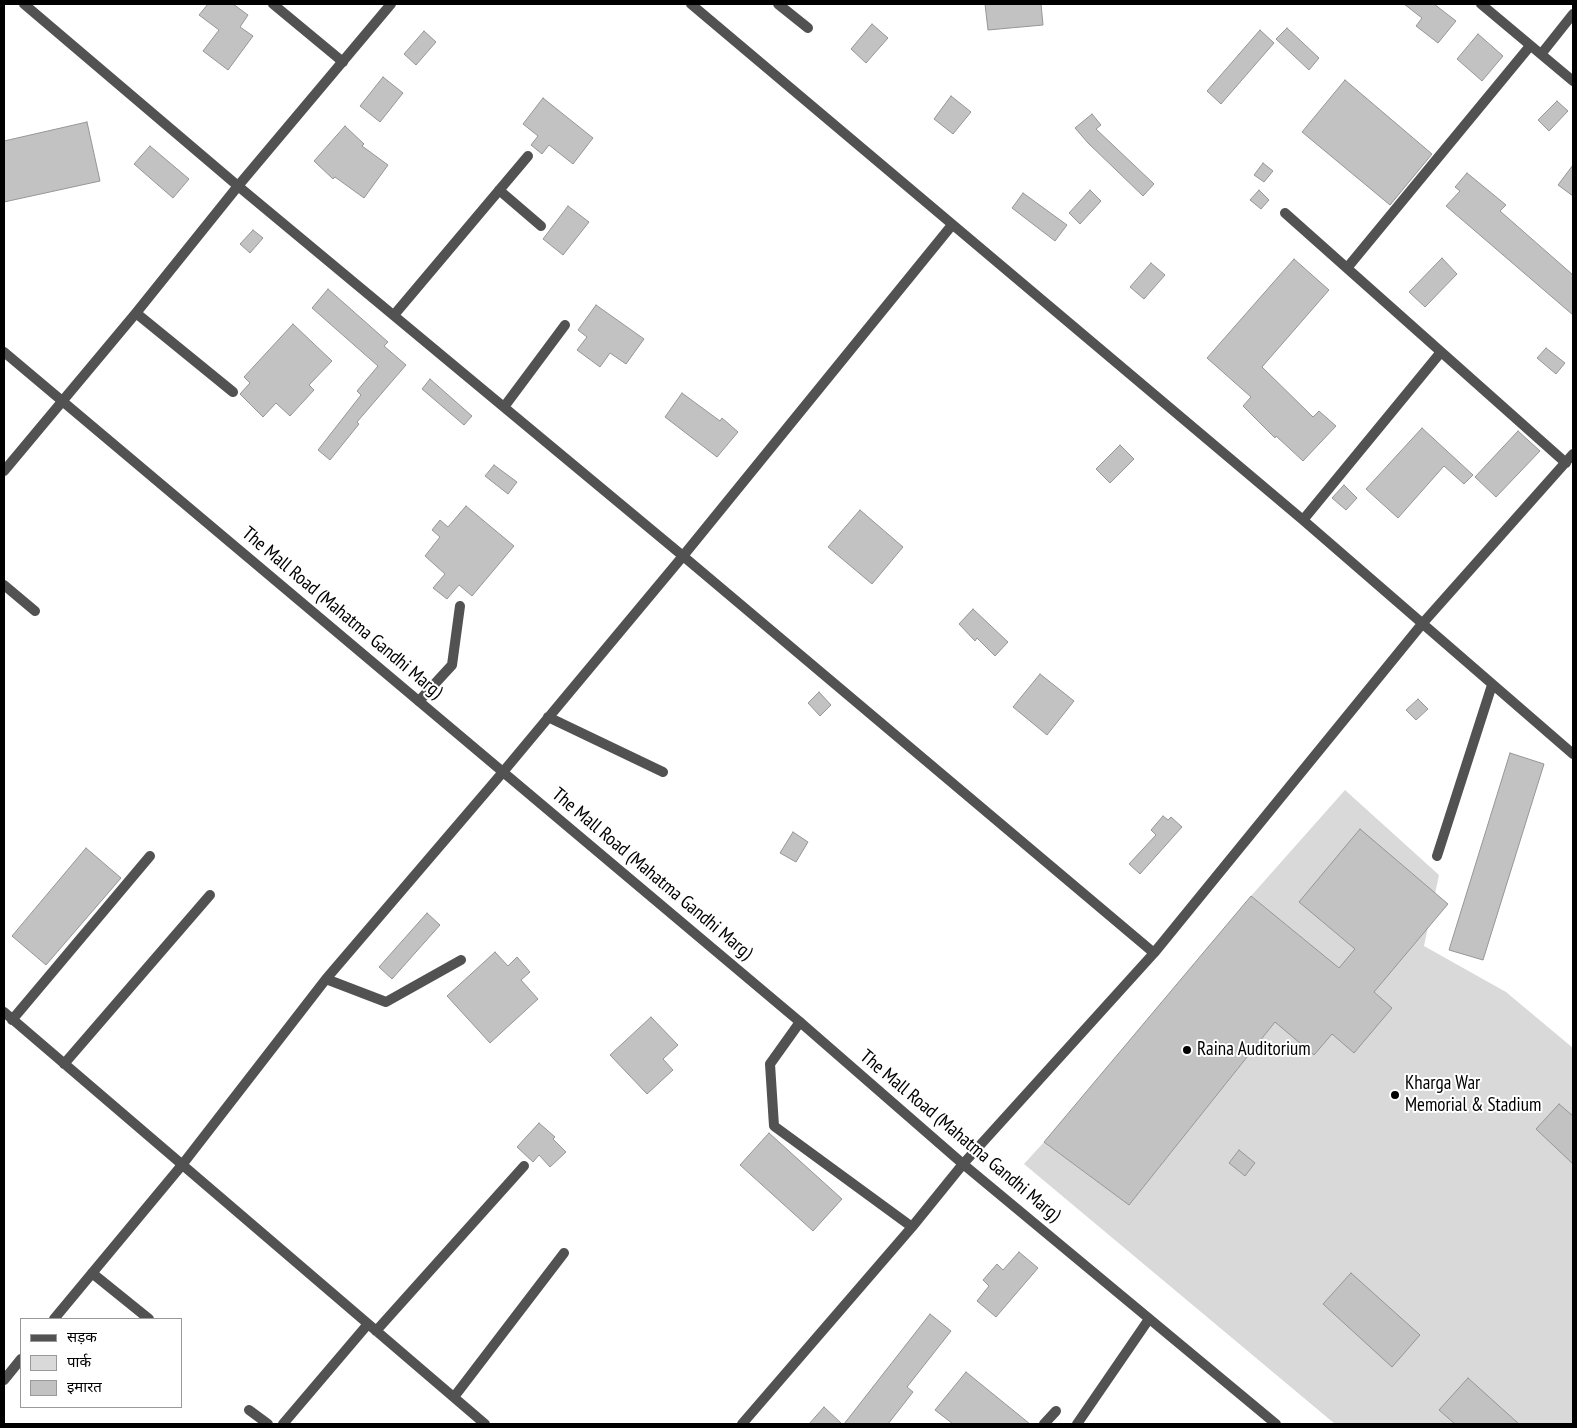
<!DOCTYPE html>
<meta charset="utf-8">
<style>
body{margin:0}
#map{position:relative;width:1577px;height:1428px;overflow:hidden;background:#fff;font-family:"PT Sans Narrow","Noto Sans Devanagari",sans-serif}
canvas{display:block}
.frame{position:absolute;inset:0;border:5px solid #000;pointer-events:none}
.legend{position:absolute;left:20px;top:1318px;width:162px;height:90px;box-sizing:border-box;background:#fff;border:1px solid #999;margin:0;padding:6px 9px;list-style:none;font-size:15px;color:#000}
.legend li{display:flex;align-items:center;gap:10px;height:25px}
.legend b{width:25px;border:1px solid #999}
</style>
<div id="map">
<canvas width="1577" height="1428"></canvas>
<div class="frame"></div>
<ul class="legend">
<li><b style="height:6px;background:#525252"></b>सड़क</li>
<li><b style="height:14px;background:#d9d9d9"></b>पार्क</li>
<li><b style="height:14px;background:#c2c2c2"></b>इमारत</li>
</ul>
</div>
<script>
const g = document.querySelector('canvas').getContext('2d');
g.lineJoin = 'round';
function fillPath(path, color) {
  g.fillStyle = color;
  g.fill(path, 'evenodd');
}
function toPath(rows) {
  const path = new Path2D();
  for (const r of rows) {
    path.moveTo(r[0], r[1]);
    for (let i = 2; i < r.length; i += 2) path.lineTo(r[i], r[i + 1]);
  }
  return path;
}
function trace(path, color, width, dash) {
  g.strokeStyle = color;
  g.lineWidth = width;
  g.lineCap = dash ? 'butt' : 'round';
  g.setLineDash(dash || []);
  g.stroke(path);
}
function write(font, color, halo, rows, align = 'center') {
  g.font = font + ' "PT Sans Narrow",sans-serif';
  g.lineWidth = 4;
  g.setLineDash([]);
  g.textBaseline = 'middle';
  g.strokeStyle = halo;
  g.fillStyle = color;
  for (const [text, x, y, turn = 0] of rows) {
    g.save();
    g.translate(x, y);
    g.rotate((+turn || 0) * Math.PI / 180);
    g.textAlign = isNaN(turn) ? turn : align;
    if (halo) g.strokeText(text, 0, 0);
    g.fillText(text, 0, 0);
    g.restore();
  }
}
const green = toPath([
 [1345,790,1439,875,1424,946,1506,992,1573,1048,1573,1424,1335,1424,1024,1164,1044,1142,1129,1205,1326,958,1251,896]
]);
const building = toPath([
 [208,4,233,4,248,15,240,27,253,36,228,70,203,51,219,30,199,15,208,4],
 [985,4,1041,4,1043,25,988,30,985,4],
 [1404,4,1434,4,1456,21,1438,43,1416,26,1422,18,1404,4],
 [872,24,888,38,866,63,851,49,872,24],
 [1287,28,1319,58,1309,70,1276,39,1287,28],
 [1260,30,1274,43,1221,104,1207,91,1260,30],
 [424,31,436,42,416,65,404,54,424,31],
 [1478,34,1503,56,1482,81,1457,59,1478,34],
 [383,77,403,93,380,122,360,106,383,77],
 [1345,80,1432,154,1390,205,1302,132,1345,80],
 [951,96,971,112,953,134,934,119,951,96],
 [543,98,593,138,573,164,549,145,542,154,531,145,538,136,523,124,543,98],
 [1557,101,1568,111,1549,131,1538,120,1557,101],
 [1092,114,1101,125,1096,129,1154,184,1143,196,1088,143,1075,128,1092,114],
 [87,122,100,181,4,202,4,141,87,122],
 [345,126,364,144,362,146,388,165,364,198,335,177,333,179,314,161,345,126],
 [150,146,189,179,173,198,134,164,150,146],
 [1263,163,1273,171,1264,182,1254,175,1263,163],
 [1573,165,1573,196,1558,185,1573,165],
 [1467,173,1506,205,1500,211,1573,275,1573,315,1446,206,1460,191,1455,187,1467,173],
 [1090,190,1101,201,1080,224,1069,213,1090,190],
 [1259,190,1269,200,1261,209,1250,200,1259,190],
 [1023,193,1067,225,1055,241,1012,208,1023,193],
 [568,206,589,222,563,255,543,239,568,206],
 [253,230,263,238,250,253,240,244,253,230],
 [1442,258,1457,274,1425,307,1409,292,1442,258],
 [1294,259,1329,290,1262,367,1313,417,1319,411,1336,426,1303,461,1276,436,1275,438,1243,406,1251,397,1207,358,1294,259],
 [1151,263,1165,275,1144,299,1130,287,1151,263],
 [328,289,388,342,384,346,406,365,357,422,359,424,330,460,318,450,361,395,357,391,378,366,312,308,328,289],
 [596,305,644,339,626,364,610,353,600,367,577,350,587,337,578,330,596,305],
 [293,324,332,361,309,385,314,390,290,416,276,403,263,417,240,394,250,383,244,377,293,324],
 [1546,348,1565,363,1556,374,1537,358,1546,348],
 [430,379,472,416,464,425,422,389,430,379],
 [682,393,720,421,722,418,738,432,717,457,665,417,682,393],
 [1422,428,1473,475,1464,484,1444,466,1398,518,1366,489,1422,428],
 [1518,431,1540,451,1496,497,1475,477,1518,431],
 [1120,445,1134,459,1110,483,1096,469,1120,445],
 [494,465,517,482,508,494,485,476,494,465],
 [1344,485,1357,498,1346,510,1332,498,1344,485],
 [466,506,514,546,472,596,459,585,447,599,433,588,445,574,425,556,440,537,432,530,440,520,448,527,466,506],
 [860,510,903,547,872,584,828,547,860,510],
 [973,609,1008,642,995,656,977,638,975,641,959,624,973,609],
 [1040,674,1074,701,1047,735,1013,707,1040,674],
 [819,692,831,705,820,716,808,703,819,692],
 [1418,699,1428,709,1416,720,1406,710,1418,699],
 [1510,753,1544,764,1483,960,1449,950,1510,753],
 [1163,816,1168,820,1171,817,1182,827,1140,874,1129,864,1156,835,1151,830,1163,816],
 [1360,829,1448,904,1374,992,1392,1008,1354,1053,1332,1034,1314,1055,1275,1022,1129,1205,1044,1142,1251,896,1339,968,1355,949,1299,902,1360,829],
 [793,832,808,842,796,862,780,853,793,832],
 [86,848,121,878,46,965,12,936,86,848],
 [427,913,440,925,392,979,379,967,427,913],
 [495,952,508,966,517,957,530,972,521,980,538,999,490,1043,447,996,495,952],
 [651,1017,678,1045,663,1059,673,1070,647,1094,610,1055,651,1017],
 [1559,1104,1573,1116,1573,1164,1536,1129,1559,1104],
 [539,1123,555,1137,553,1139,566,1152,550,1167,539,1155,533,1162,517,1147,539,1123],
 [769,1133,842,1199,813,1231,740,1165,769,1133],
 [1239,1150,1255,1163,1245,1176,1229,1163,1239,1150],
 [1019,1252,1038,1268,996,1317,977,1301,989,1286,983,1280,997,1264,1003,1270,1019,1252],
 [1351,1273,1420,1335,1392,1367,1323,1304,1351,1273],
 [930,1314,951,1331,907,1387,913,1392,888,1424,844,1424,930,1314],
 [966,1372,1030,1424,953,1424,935,1410,966,1372],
 [1468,1378,1519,1424,1455,1424,1439,1410,1468,1378],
 [824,1407,842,1424,809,1424,824,1407]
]);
const service = toPath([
 [273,4,343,62]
]);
const minor = toPath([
 [24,4,238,186,683,556,1154,953],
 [691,4,1303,520,1573,754],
 [778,4,808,28],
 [1481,4,1573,81],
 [1542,53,1573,14],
 [499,190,541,226],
 [1285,213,1566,463],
 [1347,268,1530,46],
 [136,313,233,392],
 [394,315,528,156],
 [504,407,565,325],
 [4,471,136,313,238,186,391,4],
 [1303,520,1441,352],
 [4,585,35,611],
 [419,701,452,665,460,606],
 [548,717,663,772],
 [1437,856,1492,685],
 [326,979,386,1002,461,960],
 [4,1012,485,1424],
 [12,1020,150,856],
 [800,1022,770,1064,774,1126,912,1227],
 [64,1064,210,895],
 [92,1273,149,1319],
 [54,1319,182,1165,326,979,503,772,683,556,952,225],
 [376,1331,524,1166],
 [4,1380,21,1359],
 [454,1397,564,1253],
 [249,1410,268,1424],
 [283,1424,368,1324],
 [742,1424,912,1227,963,1164,1154,953,1422,624,1573,454],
 [1044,1424,1056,1411],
 [1077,1424,1149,1319]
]);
const tertiary = toPath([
 [4,352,800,1022,963,1164,1276,1424]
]);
const markers = [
 [1187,1050,5,"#000"],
 [1395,1095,5,"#000"]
];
const streetNames = [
 ["The Mall Road (Mahatma Gandhi Marg)",342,613,40],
 ["The Mall Road (Mahatma Gandhi Marg)",652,874,40],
 ["The Mall Road (Mahatma Gandhi Marg)",960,1136,40]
];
const poiNames = [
 ["Raina Auditorium",1197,1050],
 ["Kharga War",1405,1084],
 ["Memorial & Stadium",1405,1106]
];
fillPath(green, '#d9d9d9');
fillPath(building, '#c2c2c2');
trace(building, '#969696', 1);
trace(service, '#525252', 10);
trace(minor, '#525252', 10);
trace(tertiary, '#525252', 10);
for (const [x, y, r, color] of markers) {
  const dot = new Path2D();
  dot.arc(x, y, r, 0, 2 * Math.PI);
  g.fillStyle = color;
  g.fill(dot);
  trace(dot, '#fff', 2);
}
write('19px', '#000', '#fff', streetNames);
write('19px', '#000', '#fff', poiNames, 'left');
</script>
